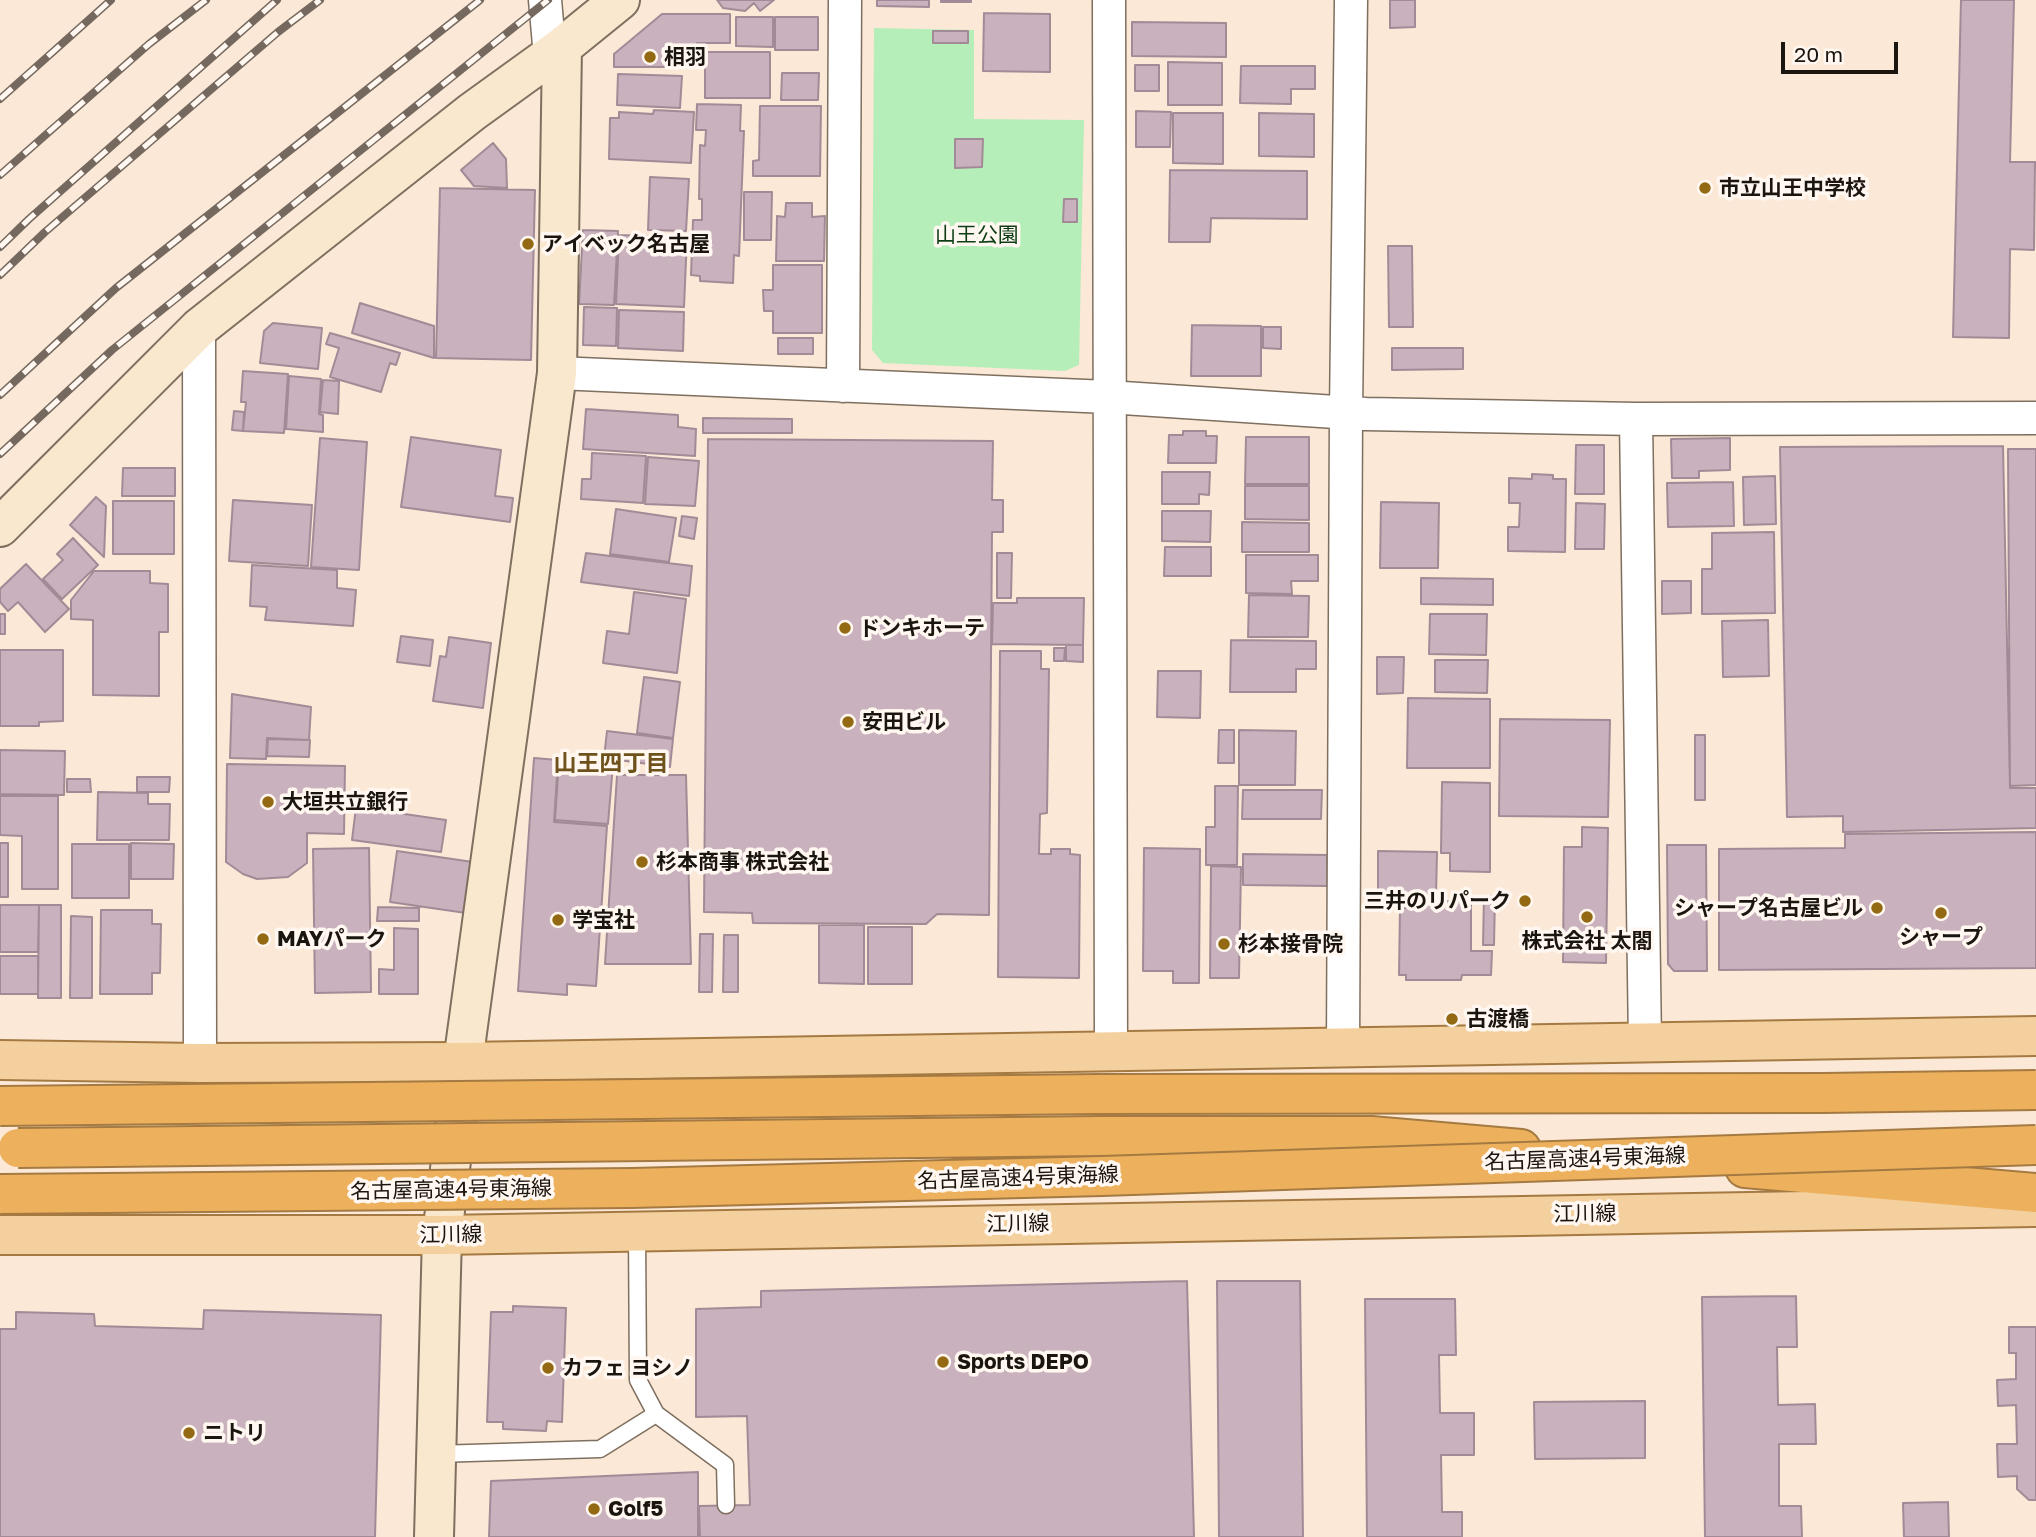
<!DOCTYPE html>
<meta charset="utf-8">
<style>
body{margin:0}
#map{position:relative;width:2036px;height:1537px;overflow:hidden;background:#fbe8d6;font-family:"Golos Text",sans-serif}
canvas{display:block}
.scale{position:absolute;left:1781px;top:42px;width:117px;height:32px;box-sizing:border-box;border:4px solid #1b150f;border-top:0;padding-left:9px;font-size:21px;line-height:24px;white-space:nowrap;color:#1b150f;-webkit-text-stroke:5px #fff7f0;paint-order:stroke}
</style>
<div id="map">
<canvas width="2036" height="1537"></canvas>
<div class="scale">20 m</div>
</div>
<script>
const g = document.querySelector('canvas').getContext('2d');
g.lineJoin = 'round';
function fillPath(path, color) {
  g.fillStyle = color;
  g.fill(path, 'evenodd');
}
function toPath(rows) {
  const path = new Path2D();
  for (const r of rows) {
    path.moveTo(r[0], r[1]);
    for (let i = 2; i < r.length; i += 2) path.lineTo(r[i], r[i + 1]);
  }
  return path;
}
function trace(path, color, width, dash) {
  g.strokeStyle = color;
  g.lineWidth = width;
  g.lineCap = dash ? 'butt' : 'round';
  g.setLineDash(dash || []);
  g.stroke(path);
}
function write(font, color, halo, rows, align = 'center') {
  g.font = font + ' "Golos Text","Noto Sans JP",sans-serif';
  g.lineWidth = 7;
  g.setLineDash([]);
  g.textBaseline = 'middle';
  g.strokeStyle = halo;
  g.fillStyle = color;
  for (const [text, x, y, turn = 0] of rows) {
    g.save();
    g.translate(x, y);
    g.rotate((+turn || 0) * Math.PI / 180);
    g.textAlign = isNaN(turn) ? turn : align;
    if (halo) g.strokeText(text, 0, 0);
    g.fillText(text, 0, 0);
    g.restore();
  }
}
const green = toPath([
 [874,28,974,30,974,119,1084,120,1079,365,1065,371,883,363,872,350]
]);
const building = toPath([
 [717,0,774,0,760,11,754,3,745,11,723,8,717,0],
 [877,0,929,0,929,7,877,6,877,0],
 [941,0,971,0,971,2,941,2,941,0],
 [1390,0,1415,0,1415,27,1390,28,1390,0],
 [1961,0,2014,0,2010,162,2035,162,2034,250,2010,249,2009,338,1953,337,1961,0],
 [984,13,1050,14,1050,72,983,71,984,13],
 [662,14,730,14,730,43,697,43,697,67,614,67,614,54,662,14],
 [736,17,773,17,773,47,736,46,736,17],
 [775,17,818,17,818,50,775,50,775,17],
 [1132,22,1226,23,1226,57,1132,56,1132,22],
 [933,31,968,31,968,43,933,43,933,31],
 [705,52,770,52,770,98,705,98,705,52],
 [1168,62,1222,63,1222,105,1168,105,1168,62],
 [1135,65,1159,65,1159,91,1135,91,1135,65],
 [1241,66,1315,66,1315,89,1291,89,1291,104,1240,103,1241,66],
 [782,73,819,73,818,100,781,100,782,73],
 [618,74,682,76,680,108,617,105,618,74],
 [697,104,741,105,740,131,744,131,739,256,734,255,733,283,700,281,700,276,691,275,693,220,702,220,702,199,699,199,700,145,705,146,706,130,696,130,697,104],
 [760,106,821,106,820,176,753,176,753,161,759,160,760,106],
 [654,110,694,112,691,163,609,159,610,118,619,118,619,112,653,114,654,110],
 [1136,111,1171,112,1170,147,1136,147,1136,111],
 [1173,113,1223,113,1223,164,1173,163,1173,113],
 [1259,113,1314,114,1314,157,1259,156,1259,113],
 [955,139,983,139,982,167,955,168,955,139],
 [493,143,506,159,507,188,474,186,461,170,493,143],
 [1170,170,1307,171,1307,219,1211,218,1210,242,1169,242,1170,170],
 [650,177,689,179,686,231,648,230,650,177],
 [440,188,535,190,531,360,436,358,440,188],
 [744,192,772,192,771,240,744,240,744,192],
 [1064,199,1077,199,1077,222,1063,222,1064,199],
 [786,203,812,203,812,217,825,216,824,261,776,261,777,216,785,217,786,203],
 [583,230,618,231,614,305,579,304,583,230],
 [619,235,687,237,684,307,616,304,619,235],
 [1388,246,1412,246,1413,327,1389,327,1388,246],
 [773,265,822,265,822,333,773,333,773,311,764,311,763,290,773,290,773,265],
 [360,303,434,326,434,358,352,333,360,303],
 [584,307,617,308,616,346,583,345,584,307],
 [619,310,684,312,683,351,618,348,619,310],
 [273,323,322,328,318,369,260,363,264,331,273,323],
 [1192,325,1261,326,1261,376,1191,376,1192,325],
 [1263,327,1281,327,1281,349,1263,348,1263,327],
 [330,333,400,353,396,365,390,363,381,392,330,377,339,348,326,344,330,333],
 [778,338,813,338,813,354,778,354,778,338],
 [1392,348,1463,348,1463,369,1392,370,1392,348],
 [243,371,288,374,284,433,243,431,246,402,241,402,243,371],
 [289,376,321,379,319,414,323,415,323,432,286,429,289,376],
 [323,380,339,381,338,414,320,412,323,380],
 [586,409,678,415,678,427,696,429,695,456,583,449,586,409],
 [234,411,244,412,243,431,232,430,234,411],
 [703,418,792,419,792,433,703,433,703,418],
 [1183,431,1206,431,1206,436,1217,436,1216,463,1168,463,1169,435,1183,435,1183,431],
 [411,437,501,450,495,496,513,498,510,522,401,507,411,437],
 [1246,437,1309,437,1309,484,1245,484,1246,437],
 [320,438,367,442,359,570,311,567,320,438],
 [1730,438,1730,470,1699,471,1699,478,1672,478,1671,439,1730,438],
 [708,439,993,441,992,500,1003,500,1003,532,992,532,989,915,937,914,926,924,753,923,752,913,704,912,708,439],
 [1576,445,1604,445,1604,494,1575,494,1576,445],
 [2003,446,2010,788,2036,788,2036,828,1843,832,1843,816,1787,817,1780,447,2003,446],
 [2008,449,2036,449,2036,785,2010,786,2008,449],
 [592,453,646,456,643,503,581,499,582,479,591,479,592,453],
 [648,457,699,461,695,506,645,504,648,457],
 [123,468,175,468,175,496,122,496,123,468],
 [1162,472,1210,472,1209,495,1199,494,1199,504,1162,504,1162,472],
 [1532,474,1553,475,1553,479,1566,479,1565,552,1508,551,1508,527,1519,527,1520,503,1509,503,1509,478,1532,479,1532,474],
 [1775,476,1776,524,1744,525,1743,477,1775,476],
 [1733,482,1734,526,1668,527,1667,483,1733,482],
 [1245,486,1309,486,1309,520,1245,519,1245,486],
 [96,497,106,506,104,557,70,525,96,497],
 [233,500,312,505,308,566,229,561,233,500],
 [113,501,174,501,174,554,113,554,113,501],
 [1381,502,1439,503,1438,568,1380,568,1381,502],
 [1576,503,1605,504,1604,549,1575,549,1576,503],
 [616,509,676,518,669,562,610,554,616,509],
 [1162,511,1211,511,1210,542,1162,541,1162,511],
 [682,516,697,518,694,539,679,536,682,516],
 [1242,522,1309,523,1309,552,1242,552,1242,522],
 [1774,532,1775,613,1702,614,1702,569,1712,569,1712,533,1774,532],
 [73,538,98,565,62,599,43,579,63,560,57,554,73,538],
 [1165,547,1211,547,1211,576,1164,576,1165,547],
 [586,553,692,566,689,596,581,582,586,553],
 [997,553,1012,553,1011,598,997,598,997,553],
 [1246,555,1318,555,1318,581,1291,581,1292,594,1246,593,1246,555],
 [26,564,69,609,45,632,18,602,8,611,0,602,0,589,26,564],
 [252,565,337,570,337,588,356,590,353,626,265,620,267,607,250,606,252,565],
 [94,571,150,571,150,583,168,584,168,632,159,632,159,696,93,695,93,620,71,619,71,600,94,571],
 [1421,578,1493,579,1493,605,1421,604,1421,578],
 [1662,581,1691,581,1691,613,1662,614,1662,581],
 [634,592,686,599,677,673,603,663,607,631,629,634,634,592],
 [1249,595,1309,596,1308,637,1248,637,1249,595],
 [1017,598,1084,598,1083,645,992,644,993,603,1017,603,1017,598],
 [0,614,5,614,5,634,0,634,0,614],
 [1430,614,1487,614,1486,655,1429,654,1430,614],
 [1768,620,1769,676,1723,677,1722,621,1768,620],
 [401,636,433,640,430,666,397,662,401,636],
 [449,637,491,643,483,708,433,701,440,656,446,657,449,637],
 [1231,640,1316,641,1316,669,1296,669,1296,692,1230,692,1231,640],
 [1066,645,1083,645,1083,662,1066,661,1066,645],
 [1054,648,1065,648,1064,661,1054,661,1054,648],
 [0,650,63,650,63,721,39,722,39,726,0,726,0,650],
 [1000,651,1041,651,1041,669,1049,669,1047,813,1040,814,1039,854,1051,854,1051,849,1070,849,1070,854,1080,855,1079,978,998,977,1000,651],
 [1377,657,1404,657,1403,693,1377,694,1377,657],
 [1435,660,1488,660,1487,693,1435,692,1435,660],
 [1158,671,1201,671,1200,718,1157,717,1158,671],
 [644,677,680,682,673,738,637,733,644,677],
 [232,694,311,707,309,740,267,738,266,759,230,758,232,694],
 [1408,698,1490,699,1490,768,1407,768,1408,698],
 [1500,719,1610,720,1608,817,1499,816,1500,719],
 [1219,730,1234,730,1234,763,1218,763,1219,730],
 [1239,730,1296,731,1295,785,1239,785,1239,730],
 [607,731,673,739,670,767,604,758,607,731],
 [1695,735,1705,735,1705,800,1695,800,1695,735],
 [268,739,310,740,309,757,267,756,268,739],
 [0,750,65,751,64,795,0,794,0,750],
 [534,758,558,760,554,822,607,826,596,986,567,984,567,995,518,991,534,758],
 [559,761,613,764,608,824,555,820,559,761],
 [227,764,345,766,344,834,307,833,307,863,288,877,257,879,243,874,226,862,227,764],
 [617,775,686,775,691,964,605,964,617,775],
 [137,777,170,777,169,792,137,792,137,777],
 [67,779,90,779,91,792,67,792,67,779],
 [1442,782,1490,783,1490,872,1450,871,1450,853,1441,853,1442,782],
 [1215,786,1238,786,1237,865,1206,865,1206,827,1215,827,1215,786],
 [1243,790,1322,790,1321,819,1242,819,1243,790],
 [98,792,148,793,148,804,170,804,169,840,97,840,98,792],
 [0,796,58,796,58,889,22,889,22,836,0,835,0,796],
 [356,807,446,820,441,852,352,840,356,807],
 [1582,827,1608,828,1606,963,1563,962,1564,847,1582,847,1582,827],
 [2036,832,2036,968,1719,970,1719,849,1845,848,1845,834,2036,832],
 [0,843,8,843,8,897,0,897,0,843],
 [131,843,174,844,173,879,131,879,131,843],
 [72,844,129,844,129,898,72,898,72,844],
 [1667,845,1706,845,1707,971,1674,971,1668,964,1667,845],
 [369,848,371,992,315,993,313,849,369,848],
 [1144,848,1200,849,1199,983,1173,983,1173,971,1143,971,1144,848],
 [397,851,473,862,466,913,390,902,397,851],
 [1378,851,1437,852,1436,896,1378,895,1378,851],
 [1243,854,1327,855,1327,886,1243,885,1243,854],
 [1211,866,1241,867,1239,978,1210,978,1211,866],
 [1484,896,1495,896,1494,945,1483,945,1484,896],
 [1406,901,1462,901,1462,905,1471,904,1471,951,1492,951,1491,975,1462,975,1461,980,1406,980,1406,975,1399,975,1400,907,1406,908,1406,901],
 [0,905,39,905,38,952,0,952,0,905],
 [39,905,61,905,61,998,38,998,39,905],
 [378,907,419,908,419,921,377,921,378,907],
 [101,910,152,910,152,924,161,924,160,973,152,973,152,994,100,994,101,910],
 [71,916,92,917,92,998,70,998,71,916],
 [819,925,864,925,864,984,819,983,819,925],
 [868,927,912,927,912,984,868,984,868,927],
 [394,928,418,929,418,994,379,994,379,969,394,970,394,928],
 [700,934,713,934,712,992,699,992,700,934],
 [724,935,738,935,738,992,723,992,724,935],
 [0,956,38,956,38,994,0,994,0,956],
 [1187,1281,1194,1537,700,1537,699,1506,750,1505,747,1416,696,1417,696,1309,761,1307,761,1291,1187,1281],
 [1217,1281,1300,1281,1303,1537,1219,1537,1217,1281],
 [1796,1296,1797,1347,1777,1347,1778,1405,1815,1404,1816,1444,1779,1444,1779,1506,1801,1506,1802,1537,1705,1537,1702,1297,1796,1296],
 [1365,1299,1455,1299,1456,1355,1439,1355,1440,1413,1474,1413,1474,1455,1441,1455,1442,1512,1462,1512,1462,1537,1367,1537,1365,1299],
 [513,1306,566,1308,562,1422,547,1421,546,1431,503,1429,503,1422,487,1422,491,1312,513,1312,513,1306],
 [204,1310,381,1315,375,1537,0,1537,0,1329,16,1329,16,1312,94,1314,95,1326,203,1329,204,1310],
 [2009,1327,2036,1327,2036,1500,2029,1500,2017,1489,2017,1476,1998,1477,1997,1444,2017,1444,2016,1405,1998,1406,1997,1380,2016,1379,2016,1353,2009,1353,2009,1327],
 [1645,1401,1645,1458,1535,1459,1534,1402,1645,1401],
 [698,1472,698,1537,489,1537,491,1481,698,1472],
 [1948,1502,1949,1537,1904,1537,1903,1503,1948,1502]
]);
const lane = toPath([
 [637,1231,638,1380,656,1414,725,1465,726,1505],
 [436,1454,600,1449,656,1414]
]);
const street = toPath([
 [545,0,550,56],
 [1109,0,1111,1051],
 [199,328,200,1063],
 [557,373,1108,397,1366,414,1636,419,2036,418],
 [843,386,845,0],
 [1636,419,1645,1044],
 [1343,1049,1346,413,1351,0]
]);
const secondary = toPath([
 [0,527,199,328,472,112,562,47,620,0],
 [434,1537,442,1235,463,1062,557,373,562,47]
]);
const primary = toPath([
 [0,1060,200,1063,463,1062,2036,1036],
 [0,1235,442,1235,2034,1207]
]);
const highway = toPath([
 [1100,1136,1371,1136,1521,1149],
 [1745,1168,2036,1193]
]);
const rail = toPath([
 [0,99,111,0],
 [0,175,149,44,206,0],
 [0,247,29,219,277,0],
 [0,275,45,232,278,32,320,0],
 [0,395,116,288,480,0],
 [0,454,112,350,548,0]
]);
const highwayBridge = toPath([
 [0,1106,1099,1094,1823,1093,2036,1090],
 [18,1148,1100,1136],
 [0,1194,632,1188,1102,1176,2036,1145]
]);
const markers = [
 [650,57,7,"#936a13"],
 [1705,188,7,"#936a13"],
 [528,244,7,"#936a13"],
 [845,628,7,"#936a13"],
 [848,722,7,"#936a13"],
 [268,802,7,"#936a13"],
 [642,862,7,"#936a13"],
 [1525,901,7,"#936a13"],
 [1877,908,7,"#936a13"],
 [1941,913,7,"#936a13"],
 [1587,917,7,"#936a13"],
 [558,920,7,"#936a13"],
 [263,939,7,"#936a13"],
 [1224,944,7,"#936a13"],
 [1452,1019,7,"#936a13"],
 [943,1362,7,"#936a13"],
 [548,1368,7,"#936a13"],
 [189,1433,7,"#936a13"],
 [594,1509,7,"#936a13"]
];
const poiNames = [
 ["相羽",664,57],
 ["市立山王中学校",1719,188],
 ["アイベック名古屋",542,244],
 ["ドンキホーテ",859,628],
 ["安田ビル",862,722],
 ["大垣共立銀行",282,802],
 ["杉本商事 株式会社",656,862],
 ["三井のリパーク",1511,901,"right"],
 ["シャープ名古屋ビル",1863,908,"right"],
 ["学宝社",572,920],
 ["シャープ",1941,937,"center"],
 ["MAYパーク",277,939],
 ["株式会社 太閤",1587,941,"center"],
 ["杉本接骨院",1238,944],
 ["古渡橋",1466,1019],
 ["Sports DEPO",957,1362],
 ["カフェ ヨシノ",562,1368],
 ["ニトリ",203,1433],
 ["Golf5",608,1509]
];
const parkNames = [
 ["山王公園",977,235]
];
const streetNames = [
 ["名古屋高速4号東海線",1585,1159,-2],
 ["名古屋高速4号東海線",1018,1178,-2],
 ["名古屋高速4号東海線",451,1190,-1],
 ["江川線",1585,1214,-1],
 ["江川線",1018,1224,-1],
 ["江川線",451,1235,-1]
];
const neighbourhoodNames = [
 ["山王四丁目",611,764]
];
fillPath(green, '#b6eeb9');
fillPath(building, '#c9b2bd');
trace(building, '#a28b96', 2);
trace(lane, '#7f6f5f', 19);
trace(street, '#7f6f5f', 35);
trace(secondary, '#7f6f5f', 42);
trace(primary, '#a47a42', 42);
trace(highway, '#a47a42', 42);
trace(lane, '#fff', 16);
trace(street, '#fff', 32);
trace(secondary, '#fae8ce', 38);
trace(primary, '#f4d09e', 38);
trace(highway, '#edb15d', 38);
trace(rail, '#75695f', 8);
trace(rail, '#fff7f0', 5, [16]);
trace(highwayBridge, '#a47a42', 42, []);
trace(highwayBridge, '#edb15d', 38);
for (const [x, y, r, color] of markers) {
  const dot = new Path2D();
  dot.arc(x, y, r, 0, 2 * Math.PI);
  g.fillStyle = color;
  g.fill(dot);
  trace(dot, '#fff7f0', 2.5);
}
write('bold 21px', '#1b150f', '#fff7f0', poiNames, 'left');
write('21px', '#0c3d14', '#fff7f0', parkNames);
write('21px', '#1b150f', '#fff7f0', streetNames);
write('bold 23px', '#6f521b', '#fff7f0', neighbourhoodNames);
</script>
